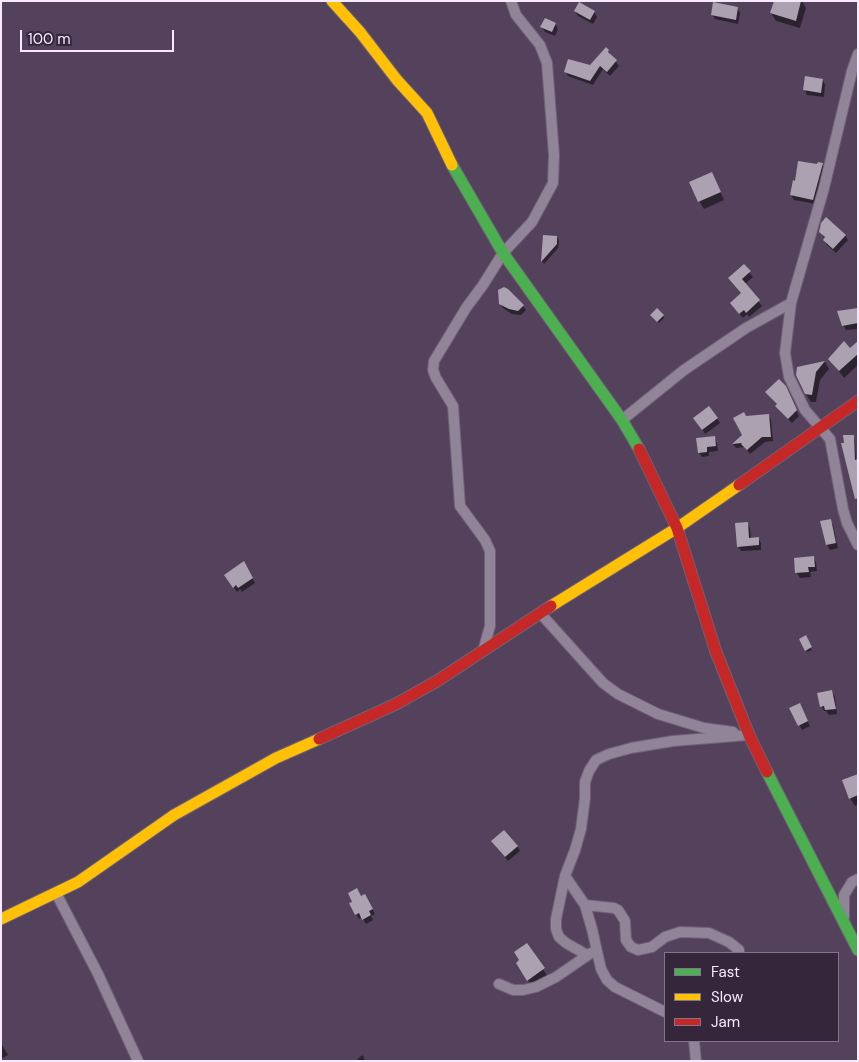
<!DOCTYPE html>
<style>
body{margin:0}
#map{position:relative;width:859px;height:1062px;overflow:hidden;background:#54425c;font-family:"DM Sans",sans-serif}
canvas{display:block}
.frame{position:absolute;inset:0;border:2px solid #f6eafc;pointer-events:none}
.legend{position:absolute;left:664px;top:952px;width:175px;height:90px;box-sizing:border-box;background:#35263c;border:1px solid #827489;margin:0;padding:6px 9px;list-style:none;font-size:15px;color:#f6eafc}
.legend li{display:flex;align-items:center;gap:10px;height:25px}
.legend b{width:25px;border:1px solid #827489}
.scale{position:absolute;left:20px;top:30px;width:154px;height:22px;box-sizing:border-box;border:2px solid #f6eafc;border-top:0;padding-left:6px;font-size:15px;line-height:18px;white-space:nowrap;color:#f6eafc;-webkit-text-stroke:4px #35263c;paint-order:stroke}
</style>
<div id="map">
<canvas width="859" height="1062"></canvas>
<div class="frame"></div>
<ul class="legend">
<li><b style="height:6px;background:#4caf50"></b>Fast</li>
<li><b style="height:6px;background:#ffc107"></b>Slow</li>
<li><b style="height:6px;background:#c62828"></b>Jam</li>
</ul>
<div class="scale">100 m</div>
</div>
<script>
const g = document.querySelector('canvas').getContext('2d');
g.lineJoin = 'round';
function fillPath(path, color) {
  g.fillStyle = color;
  g.fill(path, 'evenodd');
}
function toPath(rows) {
  const path = new Path2D();
  for (const r of rows) {
    path.moveTo(r[0], r[1]);
    for (let i = 2; i < r.length; i += 2) path.lineTo(r[i], r[i + 1]);
  }
  return path;
}
function trace(path, color, width, dash) {
  g.strokeStyle = color;
  g.lineWidth = width;
  g.lineCap = dash ? 'butt' : 'round';
  g.setLineDash(dash || []);
  g.stroke(path);
}
const shadow = toPath([
 [775,1,802,1,806,8,800,28,776,21,771,13],
 [737,8,740,13,738,24,715,19,712,14],
 [575,11,594,12,597,17,593,24,578,16],
 [555,24,558,29,555,36,545,32,542,27],
 [608,51,619,66,610,76,603,69,593,85,568,76,566,72,591,67],
 [823,80,825,85,824,97,807,95,805,90],
 [822,164,825,169,816,204,794,200,791,195,796,182],
 [716,182,724,200,704,209,699,201],
 [820,231,845,235,848,240,836,253,827,245,824,240,825,239],
 [544,236,557,237,559,241,558,248,544,264,542,261],
 [744,266,753,277,745,284,762,306,749,317,747,314,743,318,734,308,742,294,729,279],
 [500,304,523,306,526,310,521,315,512,314,504,309],
 [858,309,858,329,846,330,843,325],
 [663,316,664,318,659,323,652,317],
 [858,343,858,365,844,378,830,359,850,350],
 [825,362,829,369,820,380,816,402,811,402,806,394,798,368],
 [767,392,788,392,799,416,792,423,780,411,778,405],
 [768,415,771,420,773,441,765,442,750,454,745,447,736,448,733,444,744,435,745,417],
 [717,418,720,423,705,434,698,423],
 [853,436,855,440,856,460,854,490],
 [714,438,717,443,718,451,709,452,709,456,702,457,699,452],
 [830,520,833,525,838,548,830,550,827,545],
 [747,523,750,528,751,539,758,538,761,543,761,550,741,551,738,546],
 [813,557,816,562,817,571,810,572,811,577,800,578,797,573,795,559],
 [243,563,255,583,242,592,240,589,237,592,229,580],
 [805,637,812,650,807,652,801,639],
 [832,692,835,697,837,714,829,715,826,711,824,711,821,706],
 [791,709,802,710,810,726,802,730],
 [858,775,858,804,855,806,850,798],
 [517,846,520,851,508,861,496,847],
 [365,896,375,914,371,916,373,920,366,924,362,917,359,919,351,904],
 [527,945,548,977,533,988,522,971],
 [1,1043,8,1055,1,1059],
 [363,1055,365,1061,357,1061,358,1058]
]);
const building = toPath([
 [774,1,801,1,796,21,770,13],
 [579,2,595,11,590,20,574,11],
 [713,2,738,7,736,20,711,15],
 [545,18,556,23,552,32,540,27],
 [606,47,609,50,608,52,617,60,607,72,600,66,590,81,564,72,568,59,590,65],
 [805,76,823,79,821,93,803,90],
 [798,161,817,164,818,162,823,163,813,200,790,195,793,180,795,181],
 [712,172,721,192,698,202,689,182],
 [826,217,846,235,833,249,823,240,825,237,819,232,821,223],
 [543,235,557,236,557,244,541,262],
 [744,264,751,271,742,279,760,300,746,313,744,310,739,314,730,303,741,293,728,278],
 [504,287,508,289,524,305,518,311,509,309,499,304,498,290],
 [657,308,664,315,657,322,650,315],
 [858,308,858,323,842,326,837,311],
 [844,341,850,348,858,341,858,354,839,371,828,359],
 [825,361,816,372,812,395,805,394,796,375,797,367],
 [779,379,786,386,797,410,788,419,775,406,777,404,765,392],
 [709,406,718,418,702,430,693,418],
 [744,412,746,416,769,414,771,437,762,437,747,450,741,444,742,443,732,444,742,435,733,418],
 [843,435,854,435,855,460,858,459,858,498,855,499,841,443,844,443],
 [715,436,716,446,707,447,707,452,698,453,696,438],
 [831,519,836,543,826,545,820,521],
 [748,522,749,538,759,537,759,545,737,547,735,523],
 [814,556,815,567,808,567,809,572,795,573,794,558],
 [244,561,253,578,238,588,236,585,233,588,224,575],
 [806,635,812,647,805,651,799,639],
 [832,690,836,709,825,710,824,706,820,707,817,693],
 [800,703,808,721,798,726,789,708],
 [858,774,858,795,849,799,842,780],
 [504,830,518,846,505,857,491,841],
 [357,888,361,896,365,894,373,909,369,911,371,915,362,920,359,913,355,915,349,903,352,902,348,893],
 [527,943,545,968,527,981,516,963,519,960,514,952]
]);
const street = toPath([
 [858,54,852,71,824,188,791,303,785,353,789,377,805,410,830,439,843,509,847,523,858,545],
 [622,420,684,370,746,328,791,303],
 [541,614,603,683,618,694,658,714,704,728,733,732],
 [483,651,490,626,490,551,485,540,460,506,453,406,436,378,433,370,434,361,466,308,483,285,503,253,532,222,553,183,554,155,547,63,540,45,516,15,511,1],
 [565,876,585,905,592,929,601,969,607,980,615,987,665,1012],
 [56,893,98,974,138,1061],
 [585,905,614,908,618,910,625,921,626,940,631,947,638,950,652,947,665,937,680,932,709,933,729,942,739,950,739,953],
 [844,917,844,895,852,882,858,879],
 [587,955,566,943,559,937,556,929,556,919,565,876,575,850,581,829,585,798,585,782,589,771,596,760,609,754,631,748,673,741,749,735],
 [499,984,513,990,523,990,536,987,556,977,591,953],
 [694,1041,696,1061]
]);
const fast = toPath([
 [452,165,503,253,622,420,639,449],
 [767,772,858,950]
]);
const slow = toPath([
 [332,1,360,32,397,80,427,113,452,165],
 [551,606,677,528,739,485],
 [1,919,78,882,174,815,276,758,319,739]
]);
const jam = toPath([
 [639,449,677,528,716,652,749,735,767,772],
 [739,485,858,401],
 [319,739,396,704,437,681,551,606]
]);
fillPath(shadow, '#0007');
fillPath(building, '#aba1b0');
trace(street, '#6f6075', 12);
trace(fast, '#6f6075', 13);
trace(slow, '#6f6075', 13);
trace(jam, '#6f6075', 13);
trace(street, '#918398', 10);
trace(fast, '#4caf50', 11);
trace(slow, '#ffc107', 11);
trace(jam, '#c62828', 11);
</script>
